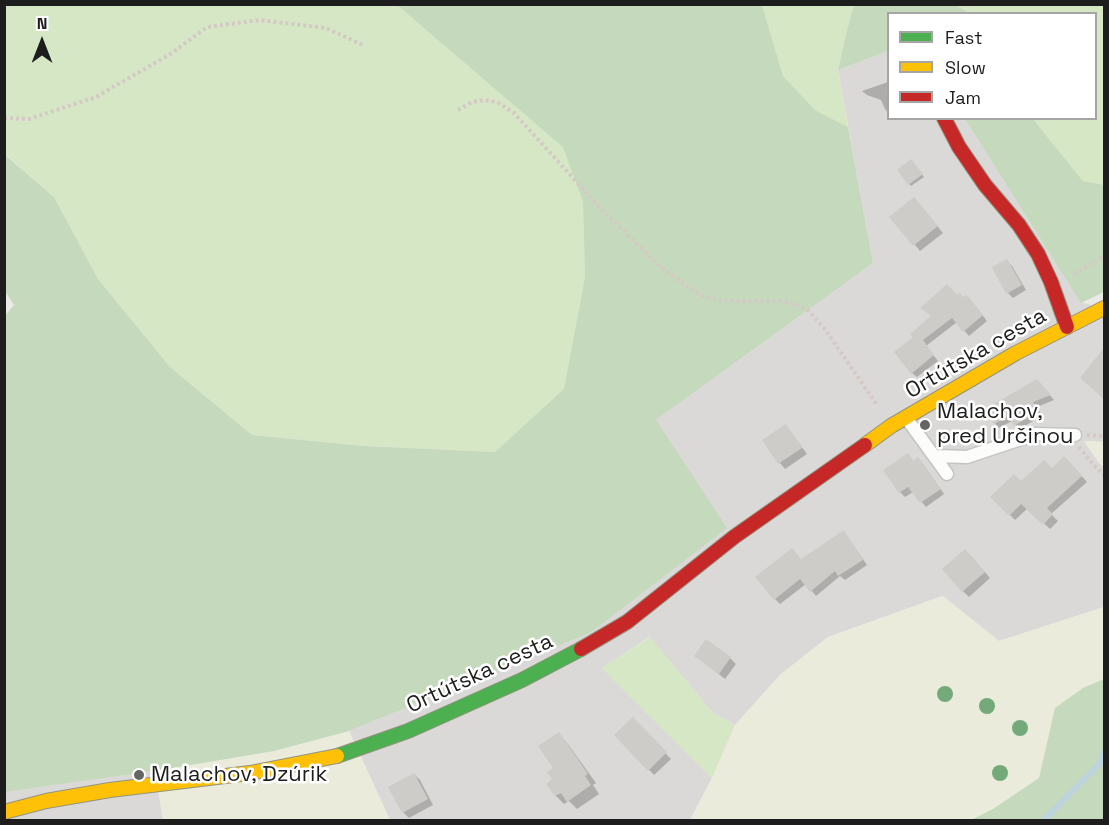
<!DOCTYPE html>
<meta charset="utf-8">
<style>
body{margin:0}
#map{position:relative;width:1109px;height:825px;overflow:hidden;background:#eceae6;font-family:"Space Grotesk",sans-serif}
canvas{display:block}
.frame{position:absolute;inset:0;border:6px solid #1d1d1d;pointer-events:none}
.legend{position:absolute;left:887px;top:12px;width:210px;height:108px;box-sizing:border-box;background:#fff;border:2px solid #a5a5a5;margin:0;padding:8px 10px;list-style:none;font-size:18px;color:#1d1d1d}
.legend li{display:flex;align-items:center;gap:12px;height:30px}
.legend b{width:30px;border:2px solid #a5a5a5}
.north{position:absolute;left:12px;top:12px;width:60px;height:60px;-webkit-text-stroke:4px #fff;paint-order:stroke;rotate:0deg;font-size:16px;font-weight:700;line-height:24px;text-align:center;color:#1d1d1d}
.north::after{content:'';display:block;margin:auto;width:21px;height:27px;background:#1d1d1d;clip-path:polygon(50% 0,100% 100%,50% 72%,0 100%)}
</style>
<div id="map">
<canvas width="1109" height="825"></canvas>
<div class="frame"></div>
<ul class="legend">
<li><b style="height:8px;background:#4caf50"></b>Fast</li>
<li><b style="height:8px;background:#ffc107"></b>Slow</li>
<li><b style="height:8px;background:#c62828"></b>Jam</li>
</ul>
<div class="north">N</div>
</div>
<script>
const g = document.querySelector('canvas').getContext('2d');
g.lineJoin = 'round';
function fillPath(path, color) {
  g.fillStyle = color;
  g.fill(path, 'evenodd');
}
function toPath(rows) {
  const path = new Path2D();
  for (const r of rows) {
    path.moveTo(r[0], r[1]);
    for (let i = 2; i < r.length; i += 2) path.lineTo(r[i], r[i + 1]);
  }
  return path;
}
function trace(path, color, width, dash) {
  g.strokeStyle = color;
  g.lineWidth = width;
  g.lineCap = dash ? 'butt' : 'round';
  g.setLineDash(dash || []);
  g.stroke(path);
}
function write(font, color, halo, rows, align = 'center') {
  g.font = font + ' "Space Grotesk",sans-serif';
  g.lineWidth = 5;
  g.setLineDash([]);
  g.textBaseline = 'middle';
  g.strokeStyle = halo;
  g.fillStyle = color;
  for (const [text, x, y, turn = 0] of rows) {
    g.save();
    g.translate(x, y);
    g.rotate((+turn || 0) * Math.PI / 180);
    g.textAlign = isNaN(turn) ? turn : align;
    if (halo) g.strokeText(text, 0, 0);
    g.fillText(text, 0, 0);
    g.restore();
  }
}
const residential = toPath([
 [888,51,888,118,965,119,1081,302,1104,309,1104,442,1084,441,1099,463,1104,467,1104,607,999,641,942,596,828,637,780,675,735,725,712,712,649,637,602,668,712,778,690,820,390,820,349,731,590,633,656,420,873,263,838,70],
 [155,771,163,820,5,820,4,792]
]);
const farmland = toPath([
 [1084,441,1104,442,1104,467,1099,463],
 [943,596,999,641,1104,607,1104,679,1083,688,1045,752,1039,777,993,809,971,820,690,820,712,778,735,725,780,675,828,637],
 [349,731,390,820,163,820,155,771,274,751]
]);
const grass = toPath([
 [5,5,397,5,563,146,583,202,585,277,564,390,495,452,364,446,252,435,170,367,98,279,54,197,5,154],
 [762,5,856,5,853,8,846,34,838,70,848,127,815,110,783,76],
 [956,5,1104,5,1104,185,1083,181,1033,119,1096,118,1096,14,969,13],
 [650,637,712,712,735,725,712,778,601,668]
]);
const forest = toPath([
 [397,5,762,5,783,76,815,110,848,127,873,263,656,420,727,528,590,633,349,731,274,751,155,771,5,792,4,317,14,305,5,291,4,154,54,197,98,279,170,367,252,435,364,446,495,452,564,389,585,277,583,202,563,147],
 [856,5,956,5,969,13,888,14,888,51,838,70,846,34,853,8],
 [965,119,1033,119,1083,181,1104,185,1104,292,1081,303],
 [1104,679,1104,820,971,820,993,809,1039,778,1055,708,1083,688]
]);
const shadow = toPath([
 [888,82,888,113,885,109,881,100,867,95,862,91],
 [914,164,924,177,911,186,909,184],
 [920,205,943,233,920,251,892,217],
 [1007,261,1012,266,1026,290,1013,298,1008,293],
 [957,297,972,302,987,321,969,336,957,322,926,346,938,361,917,377,912,373,915,337],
 [1042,386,1054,400,1037,407,1042,416,1019,429,1012,421,999,428,995,423],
 [786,426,807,454,785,469,780,463],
 [908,455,914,462,923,464,944,494,926,507,913,492,905,497,900,492],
 [1070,463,1087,482,1051,514,1058,521,1050,529,1028,508,1015,520,992,497,1021,483],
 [844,532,867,565,845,580,840,576,816,596,806,584,780,604,775,599,801,560],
 [971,556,990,578,969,597,963,591],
 [696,656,730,658,736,664,725,679],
 [633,719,671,759,654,775,616,735],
 [559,734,567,743,596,783,593,785,599,794,577,809,569,801,564,804,556,796,554,780],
 [414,774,420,780,433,805,409,818,403,812]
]);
const stream = toPath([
 [1044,820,1101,762,1104,753]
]);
const building = toPath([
 [911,159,923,174,908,185,897,170],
 [914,197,938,226,913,246,889,217],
 [1007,259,1022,285,1006,294,992,267],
 [947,284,957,295,960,293,963,297,967,295,983,315,963,332,952,318,923,340,934,355,911,374,894,352,913,337,910,334,931,316,920,308],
 [1104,348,1104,399,1080,378],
 [1037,379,1051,395,1033,402,1039,411,1014,426,1008,416,994,424,985,409],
 [786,424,802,448,778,464,762,440],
 [908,453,913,461,918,457,941,489,920,503,908,487,899,493,883,470],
 [1064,456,1082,476,1047,508,1053,514,1043,525,1021,504,1009,516,990,497,1014,474,1021,481,1044,460,1052,468],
 [844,530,863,560,838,576,835,571,810,592,800,579,774,600,755,577,792,548,801,559],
 [965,549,985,572,962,592,942,569],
 [706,639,731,657,719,674,694,656],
 [633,717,667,752,648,771,614,735],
 [559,732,588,774,585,776,591,785,567,802,561,793,555,796,546,784,552,779,547,772,553,768,538,746],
 [414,773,428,799,402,813,388,787]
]);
const path = toPath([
 [458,110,472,102,484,100,497,102,514,113,603,211,661,267,685,285,703,296,723,301,781,301,796,304,809,311,824,328,877,405],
 [4,118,29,119,96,97,172,53,207,27,259,20,326,28,365,46],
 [1074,274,1104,256],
 [1087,435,1104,436],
 [1079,447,1091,462,1104,475]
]);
const lane = toPath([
 [907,419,947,474],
 [936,456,967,457,1036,434,1075,435]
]);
const fast = toPath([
 [337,756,408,731,522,680,581,649]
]);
const slow = toPath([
 [865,445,891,426,1016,353,1104,308],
 [4,812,46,801,110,790,250,773,337,756]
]);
const jam = toPath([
 [944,118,959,147,985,185,1019,225,1038,254,1051,282,1067,327],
 [581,649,627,622,734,537,865,445]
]);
const trees = [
 [945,694],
 [987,706],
 [1020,728],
 [1000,773]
];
const markers = [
 [925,425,6,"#656563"],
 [139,775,6,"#656563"]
];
const streetNames = [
 ["Ortútska cesta",976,354,-30],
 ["Ortútska cesta",480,674,-25]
];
const poiNames = [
 ["Malachov,",937,412],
 ["pred Určinou",937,437],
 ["Malachov, Dzúrik",151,775]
];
fillPath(residential, '#dbd9d7');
fillPath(farmland, '#eaebda');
fillPath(grass, '#d6e7c6');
fillPath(forest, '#c5d9bd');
fillPath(shadow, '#0003');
trace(stream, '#bcd4dd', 6);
fillPath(building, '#ceccc9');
trace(lane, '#c4c4c2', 15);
trace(fast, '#92947f', 16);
trace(slow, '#92947f', 16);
trace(jam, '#92947f', 16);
trace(path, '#d5c9c6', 4, [3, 3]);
trace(lane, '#fcfcfb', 12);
trace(fast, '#4caf50', 14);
trace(slow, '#ffc107', 14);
trace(jam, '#c62828', 14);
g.fillStyle = '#74aa7a';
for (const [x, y] of trees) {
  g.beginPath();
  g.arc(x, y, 8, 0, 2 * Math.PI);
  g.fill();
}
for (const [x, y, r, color] of markers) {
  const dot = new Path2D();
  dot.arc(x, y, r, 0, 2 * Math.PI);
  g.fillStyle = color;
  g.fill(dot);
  trace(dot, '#fff', 2);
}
write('22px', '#1d1d1d', '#fff', streetNames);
write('22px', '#1d1d1d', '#fff', poiNames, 'left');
</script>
